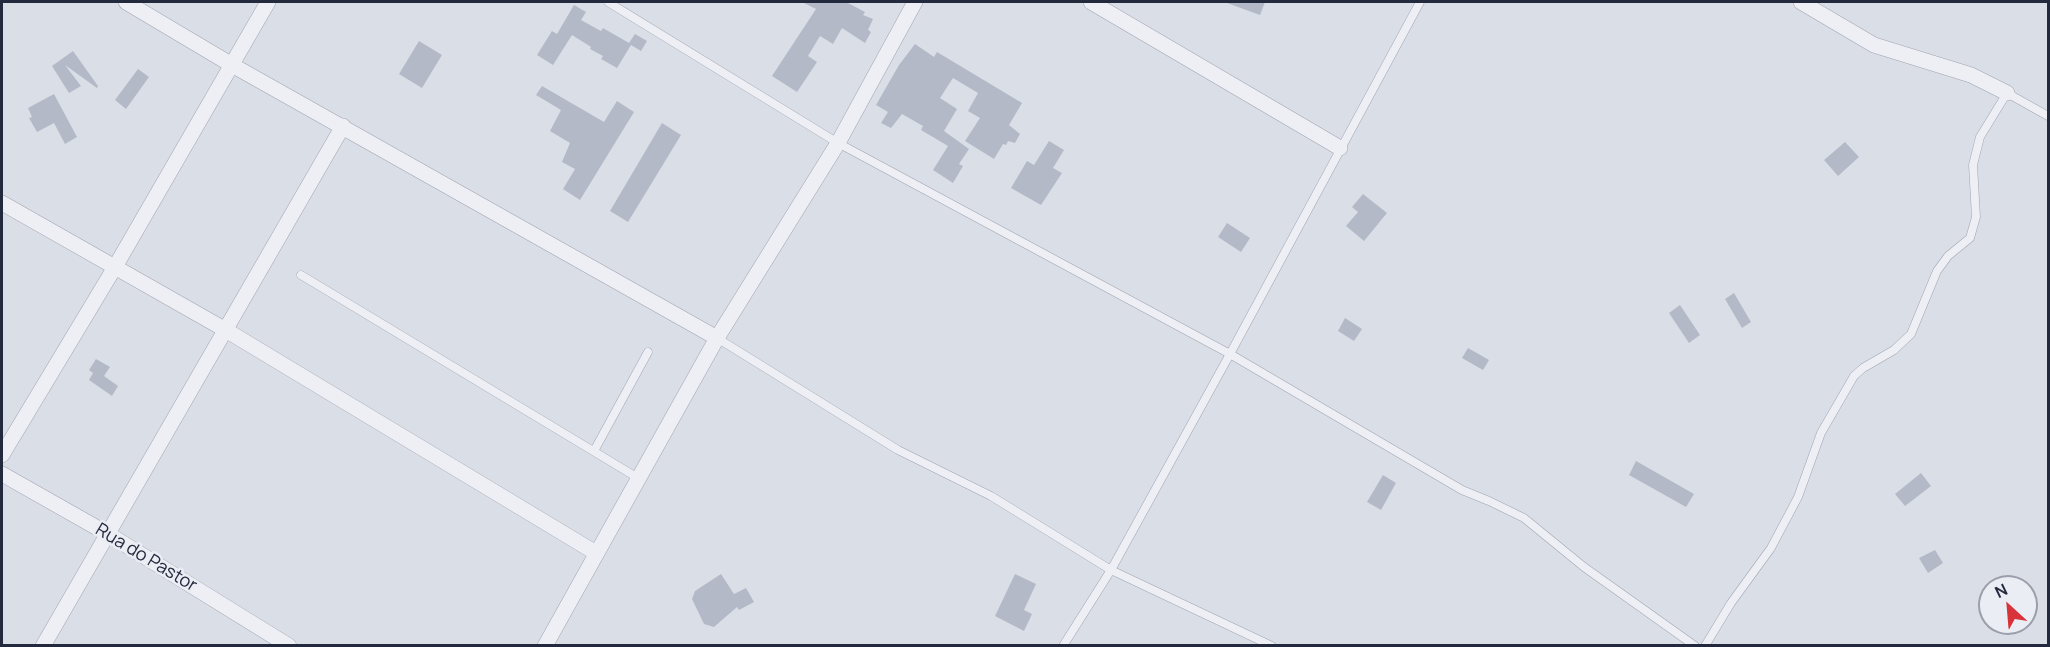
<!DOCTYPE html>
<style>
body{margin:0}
#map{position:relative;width:2050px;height:647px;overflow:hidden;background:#dadee7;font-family:Manrope,sans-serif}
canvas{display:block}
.frame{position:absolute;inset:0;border:3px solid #242a3d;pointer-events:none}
.north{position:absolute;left:1978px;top:575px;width:60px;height:60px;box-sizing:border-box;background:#eaedf4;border:2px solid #9b9fab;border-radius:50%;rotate:334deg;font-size:16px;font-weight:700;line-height:24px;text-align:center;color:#242a3d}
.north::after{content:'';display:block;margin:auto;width:21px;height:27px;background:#d8333a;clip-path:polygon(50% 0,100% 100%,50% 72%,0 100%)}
</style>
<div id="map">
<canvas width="2050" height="647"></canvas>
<div class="frame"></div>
<div class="north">N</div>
</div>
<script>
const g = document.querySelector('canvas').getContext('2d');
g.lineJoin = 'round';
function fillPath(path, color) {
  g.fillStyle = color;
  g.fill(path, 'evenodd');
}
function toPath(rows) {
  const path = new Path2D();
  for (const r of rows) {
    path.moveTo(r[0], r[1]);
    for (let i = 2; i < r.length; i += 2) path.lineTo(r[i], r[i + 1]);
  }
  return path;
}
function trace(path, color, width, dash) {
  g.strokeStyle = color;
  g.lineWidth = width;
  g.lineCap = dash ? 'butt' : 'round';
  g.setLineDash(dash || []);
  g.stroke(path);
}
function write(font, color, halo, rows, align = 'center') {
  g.font = font + ' Manrope,sans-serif';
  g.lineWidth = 5;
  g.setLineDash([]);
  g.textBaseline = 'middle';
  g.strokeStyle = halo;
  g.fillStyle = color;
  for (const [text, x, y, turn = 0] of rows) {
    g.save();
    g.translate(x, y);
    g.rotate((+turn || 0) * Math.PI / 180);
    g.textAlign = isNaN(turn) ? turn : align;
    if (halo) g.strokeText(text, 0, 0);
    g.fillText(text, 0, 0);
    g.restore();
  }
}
const building = toPath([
 [802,2,846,2,865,12,863,15,873,19,868,30,871,32,865,43,842,28,833,44,820,36,808,56,817,62,797,92,772,76,816,9],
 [1228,2,1265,2,1260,15,1227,3],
 [574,5,586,12,581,20,601,31,603,28,629,43,635,34,647,41,641,51,631,45,617,68,601,59,603,56,590,49,591,47,572,35,553,65,537,55,552,31,557,34],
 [419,41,442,55,422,88,399,74],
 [915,44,934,57,937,52,1022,103,1009,125,1020,134,1015,143,1008,141,1006,145,1003,144,994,159,965,141,980,118,968,111,978,93,953,78,940,98,957,109,944,131,969,149,959,164,963,166,953,183,933,170,948,146,921,130,923,126,902,114,891,128,881,123,888,112,876,105,899,65],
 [73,51,98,86,97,88,65,65,81,86,69,93,52,66],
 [138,69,149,77,126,109,115,100],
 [542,86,604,122,617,101,634,112,580,200,563,189,575,169,562,162,570,143,550,131,561,110,536,95],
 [54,94,77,137,65,144,54,123,37,132,29,118,32,117,28,108],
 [662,123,681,135,628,222,610,211],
 [1049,141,1064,150,1053,168,1062,173,1041,205,1011,188,1027,161,1034,165],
 [1845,142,1859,157,1838,176,1824,160],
 [1363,194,1387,213,1364,241,1346,226,1358,212,1352,207],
 [1227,223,1250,238,1241,252,1218,237],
 [1734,293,1751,322,1742,328,1725,299],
 [1680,305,1700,335,1689,343,1669,313],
 [1345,318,1362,329,1354,341,1338,331],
 [1468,348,1489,360,1483,370,1462,358],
 [96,359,110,367,104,376,118,386,112,396,89,380,93,373,89,370],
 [1636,461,1694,494,1686,507,1629,475],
 [1921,473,1931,486,1905,506,1895,494],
 [1383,475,1396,483,1381,510,1367,502],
 [1935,550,1943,563,1928,573,1919,558],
 [721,574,734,594,746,588,754,602,739,610,737,607,714,627,704,624,692,599,695,591],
 [1015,574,1036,584,1024,610,1032,614,1024,631,995,616]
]);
const lane = toPath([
 [608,2,838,143,1230,354,1462,490,1489,501,1524,518,1584,567,1695,646],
 [301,275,638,478],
 [717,338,898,450,991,496,1111,570,1272,646],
 [594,451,648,352],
 [1063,646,1111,570,1230,354,1420,2],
 [1705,646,1731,603,1771,548,1798,497,1821,433,1854,376,1863,368,1894,350,1911,334,1937,271,1948,256,1970,238,1976,217,1973,165,1980,137,2007,93,2048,116]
]);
const street = toPath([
 [126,2,232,65,717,338],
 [1091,2,1340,148],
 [1801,2,1874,45,1971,75,2007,93],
 [2,203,224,329,596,553],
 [2,455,115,267,268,2],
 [2,474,108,534,289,646],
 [43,646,343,126],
 [545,646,717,338,838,143,915,2]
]);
const streetNames = [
 ["Rua do Pastor",146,558,31]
];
fillPath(building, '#b4b9c7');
trace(lane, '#a0a4b1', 9);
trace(street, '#a0a4b1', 16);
trace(lane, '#edeff5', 8);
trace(street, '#edeff5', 15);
write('18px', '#242a3d', '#eaedf4', streetNames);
</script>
